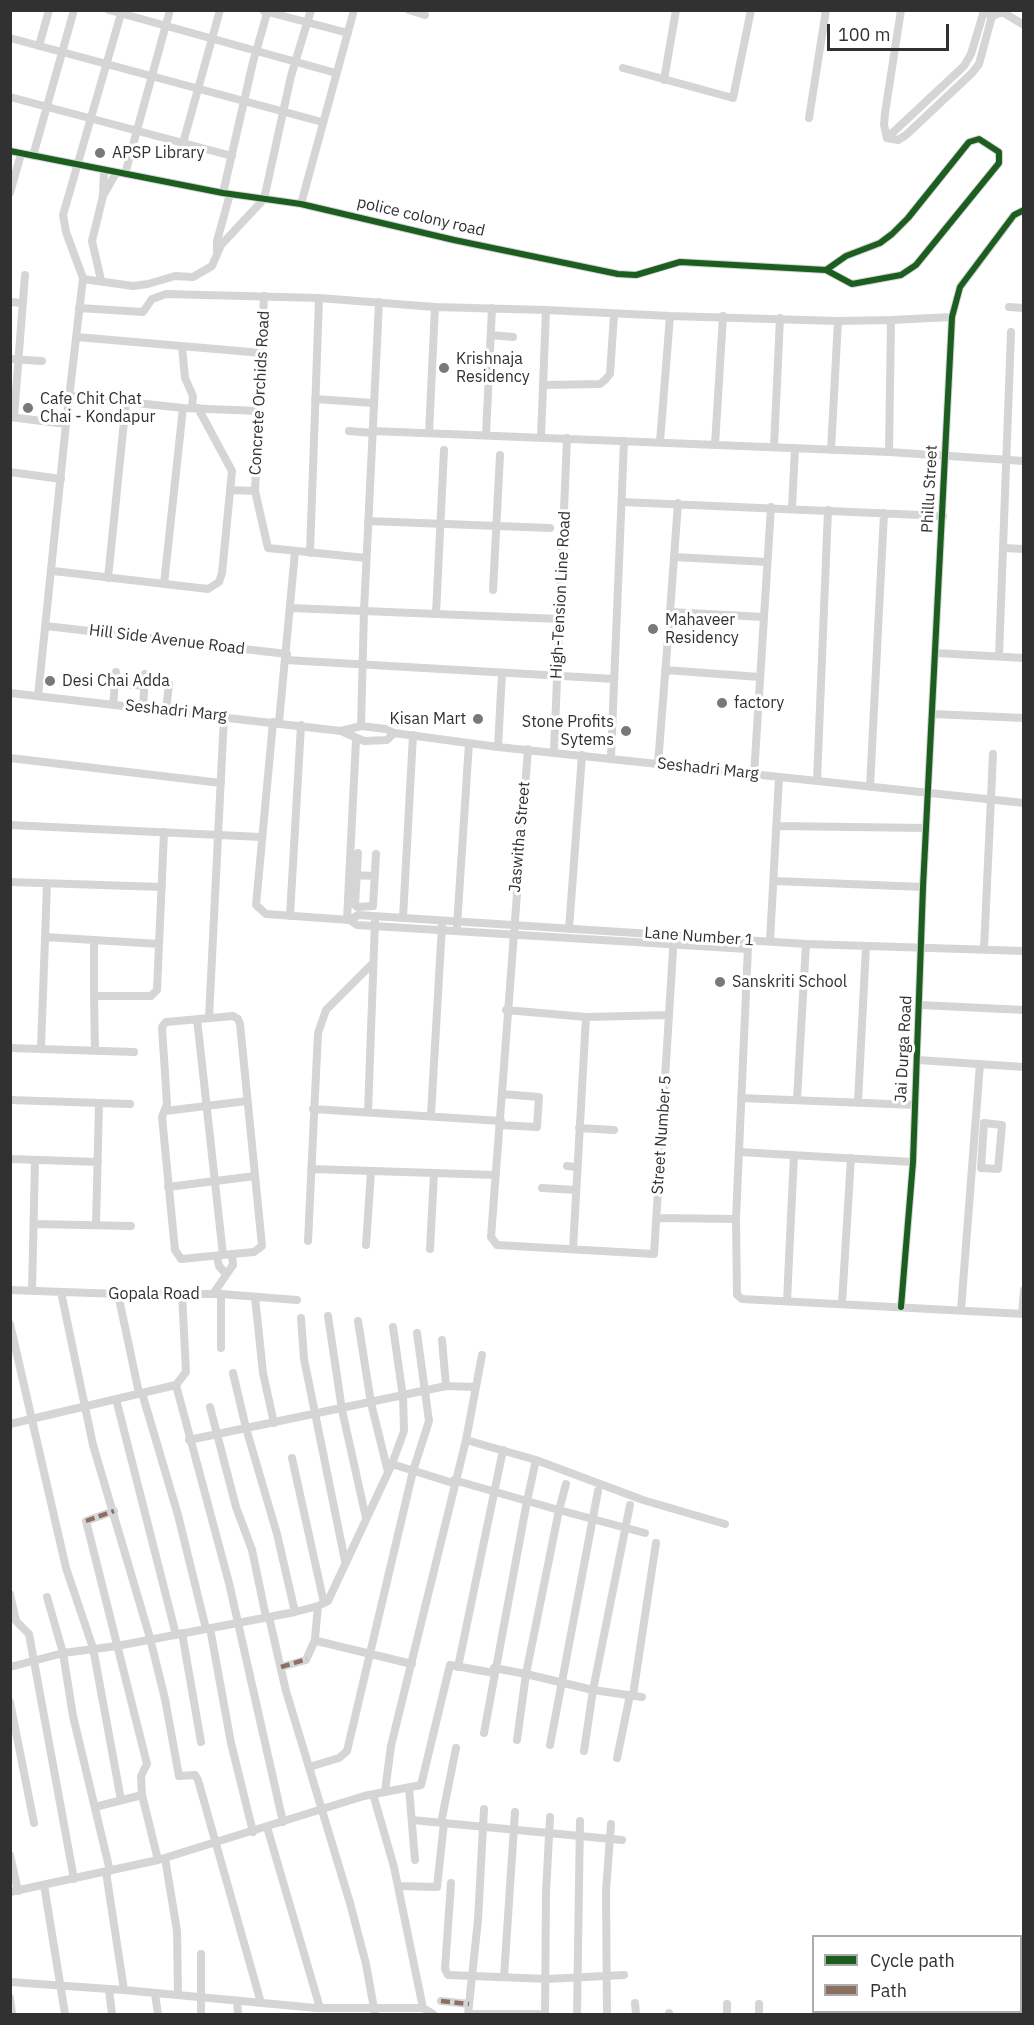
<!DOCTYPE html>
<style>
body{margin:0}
#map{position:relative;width:1034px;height:2025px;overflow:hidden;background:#fff;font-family:"IBM Plex Sans",sans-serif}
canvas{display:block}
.frame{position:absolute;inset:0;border:12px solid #313131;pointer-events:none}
.legend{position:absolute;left:812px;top:1935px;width:210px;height:78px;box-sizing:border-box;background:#fff;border:2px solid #adadad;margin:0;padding:8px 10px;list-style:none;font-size:18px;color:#313131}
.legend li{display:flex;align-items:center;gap:12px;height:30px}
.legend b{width:30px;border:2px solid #adadad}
.scale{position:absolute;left:827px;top:24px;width:122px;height:27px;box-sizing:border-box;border:3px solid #313131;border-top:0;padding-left:8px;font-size:18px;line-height:21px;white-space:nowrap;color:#313131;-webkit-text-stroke:4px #fff;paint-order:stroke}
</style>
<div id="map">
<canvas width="1034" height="2025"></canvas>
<div class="frame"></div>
<ul class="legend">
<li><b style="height:8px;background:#1b5e20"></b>Cycle path</li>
<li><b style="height:8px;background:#8d6e63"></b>Path</li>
</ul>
<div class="scale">100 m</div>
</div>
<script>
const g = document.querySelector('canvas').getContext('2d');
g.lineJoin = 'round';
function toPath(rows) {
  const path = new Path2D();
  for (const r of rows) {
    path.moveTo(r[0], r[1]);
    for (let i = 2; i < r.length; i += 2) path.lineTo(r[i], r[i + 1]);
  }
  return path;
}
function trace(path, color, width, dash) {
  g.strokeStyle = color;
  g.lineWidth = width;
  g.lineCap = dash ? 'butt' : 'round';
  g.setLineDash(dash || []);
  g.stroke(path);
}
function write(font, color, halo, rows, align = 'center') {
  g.font = font + ' "IBM Plex Sans",sans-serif';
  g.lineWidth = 6;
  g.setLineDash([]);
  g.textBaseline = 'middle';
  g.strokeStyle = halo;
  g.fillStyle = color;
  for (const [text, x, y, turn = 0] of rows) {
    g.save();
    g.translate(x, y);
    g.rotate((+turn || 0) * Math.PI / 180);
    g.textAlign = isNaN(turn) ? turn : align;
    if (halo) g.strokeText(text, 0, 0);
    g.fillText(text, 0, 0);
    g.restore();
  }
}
const minor = toPath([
 [109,10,336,73],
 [409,10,425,15],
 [264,11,348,33],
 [1004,13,1024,25],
 [10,38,322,122],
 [39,46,49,10],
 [623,68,733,98,751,10],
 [664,80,676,10],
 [10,97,232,156],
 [809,118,826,10],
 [887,138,964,66,971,54,984,11,992,16,1008,10],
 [887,138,898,140,906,135,972,73,979,64,992,16],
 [887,138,884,125,885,113,901,10],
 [183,143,220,10],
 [10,151,223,193,301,204,454,240,618,274,636,275,680,262,826,270,852,284,901,275,916,265,999,163,999,152,979,139,969,142,908,218,892,234,880,243,846,256,826,270],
 [33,156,74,10],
 [125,174,170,10],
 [10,193,21,154],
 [223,193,253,62,268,10],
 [103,196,116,173],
 [301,204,354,10],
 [217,251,217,241,230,194],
 [83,279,133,286,148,284,175,276,193,277,212,266,221,245,264,199,291,76,311,10],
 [101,280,92,241,103,196,104,170],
 [10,302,23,303],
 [1009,307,1024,308],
 [79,308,143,312,152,299,166,294,319,298,435,307],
 [670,316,838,321,891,320],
 [491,335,513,337],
 [77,337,262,353],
 [182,347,185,378,193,396,192,408],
 [10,359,42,361],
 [544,385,600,384,605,380,610,374,614,315],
 [71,396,183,408,259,411],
 [315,399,374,403],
 [10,417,66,424,38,696],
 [14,417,25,275],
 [66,424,83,278,66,232,63,215,122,10],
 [349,431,373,433],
 [373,431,889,452,1024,461],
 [429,433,435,307,546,310,670,316,660,442],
 [486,435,492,308],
 [541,437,546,310],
 [715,445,723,316],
 [774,447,780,318],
 [831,450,838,321],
 [889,452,891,320,952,317],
 [10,472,61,479],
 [230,490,255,491,268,548,366,558],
 [255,491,264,296],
 [622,502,943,516],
 [678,503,670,612,764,617,771,507],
 [792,508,795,448],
 [368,521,550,528],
 [1003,548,1024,549],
 [310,553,319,298],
 [674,557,767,562],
 [53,571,208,589,219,582,222,573,232,471,198,408],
 [108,578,126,402],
 [164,584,183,408],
 [493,590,500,455],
 [290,608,560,619],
 [436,614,444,450],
 [46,626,287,654],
 [936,653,1024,658],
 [999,656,1011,332],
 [286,660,614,679],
 [665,670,760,677],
 [115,683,144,686],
 [10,693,341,731,361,726,386,729,394,733,498,747,1024,803],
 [113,705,116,672],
 [143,708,145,674],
 [166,711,169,684],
 [933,714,1024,718],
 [273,722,256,905,266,914,350,920,357,925,748,949],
 [279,722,295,552],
 [361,726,364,611,379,302],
 [341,731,364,741,387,740,394,733],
 [498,747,502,673],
 [528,749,491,1237,497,1245,654,1254,674,935],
 [554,752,567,438],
 [611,757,624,441],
 [10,758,221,783],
 [658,764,670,612],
 [754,775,764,617],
 [817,781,828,510],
 [870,787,884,513],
 [10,825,261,837],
 [777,826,926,828],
 [358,853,355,905,357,907,373,906,376,854],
 [352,875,375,876],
 [775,881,923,887],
 [10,882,162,887],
 [290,916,301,725],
 [403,918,413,735],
 [347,920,356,740],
 [350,920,358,915,806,944,1024,951],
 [457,926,469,743],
 [569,929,582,755],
 [45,937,159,944],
 [94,940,94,996],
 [770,941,779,777],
 [748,947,736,1219,737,1295,742,1299,1024,1314],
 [984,949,993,754],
 [920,1005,1024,1010],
 [506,1010,586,1017,573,1249],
 [233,1016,238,1019,240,1024,262,1246,254,1252,181,1259,175,1250,162,1117,167,1104,162,1027,166,1022,233,1016],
 [586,1017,669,1015],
 [209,1018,224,716],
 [197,1019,223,1255],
 [10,1048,134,1052],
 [41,1048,47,884],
 [95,1050,94,996,151,996,157,990,164,832],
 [918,1060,1024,1067],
 [741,1098,915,1105],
 [797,1099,806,944],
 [10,1100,130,1104],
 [858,1102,866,946],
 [313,1109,501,1121],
 [165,1111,247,1101],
 [368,1112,375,921],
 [431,1115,442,925],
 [984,1123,1002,1125,998,1169,981,1168,984,1123],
 [500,1125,537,1127,539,1097,502,1094],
 [579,1128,614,1130],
 [739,1152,913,1162],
 [10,1159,98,1162],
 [567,1166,577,1167],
 [311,1169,496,1175],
 [168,1187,255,1176],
 [542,1188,576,1190],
 [657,1218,736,1219],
 [34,1224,131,1226],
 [96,1225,99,1103],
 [308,1241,318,1033,326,1010,373,963],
 [366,1245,371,1171],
 [430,1249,434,1174],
 [217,1256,219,1266,226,1274],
 [10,1290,118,1294,221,1294,297,1300],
 [32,1291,35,1160],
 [61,1292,93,1445,150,1638,165,1699,179,1776,195,1775,198,1780,261,2003],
 [182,1293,186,1372,176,1385,229,1583,283,1822],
 [118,1294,139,1393],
 [213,1294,233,1265,232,1254],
 [221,1294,221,1348],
 [255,1297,263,1373,274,1423],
 [787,1301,794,1155],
 [842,1303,851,1158],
 [901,1307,913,1162,923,887,952,317,960,287,1014,215,1024,210],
 [961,1310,980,1064],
 [1022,1314,1024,1290],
 [328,1316,342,1410,366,1518],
 [301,1318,304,1359,345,1561],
 [358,1321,371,1403,388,1472],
 [10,1324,66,1568,93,1648,121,1800],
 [442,1340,446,1386],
 [233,1373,246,1428,277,1534,295,1612],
 [142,1393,178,1515,206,1629],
 [116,1399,176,1635],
 [210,1407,236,1507,252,1550,266,1617],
 [10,1424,176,1385],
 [189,1440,446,1386,475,1387],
 [466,1440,536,1460,643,1500,725,1524],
 [292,1458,324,1603],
 [536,1460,527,1501,559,1510,526,1674,593,1690,642,1697],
 [392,1464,453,1483],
 [454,1480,527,1501,484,1733],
 [566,1484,559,1510,645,1533],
 [114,1511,86,1521,147,1764,141,1776,142,1795,158,1860],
 [10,1594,16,1621,29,1634,74,1879],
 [47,1597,63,1653,73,1716,110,1871],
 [318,1606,315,1638,317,1641,412,1664],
 [269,1617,286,1691,350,1903,366,1964,375,2014],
 [210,1628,231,1743,253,1832],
 [182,1633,201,1742],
 [10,1667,63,1653,117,1646,295,1612,318,1606,328,1601,392,1464,404,1431,403,1397,393,1327],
 [281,1667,306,1660,315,1640],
 [458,1667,503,1450],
 [494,1668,526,1674,517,1740],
 [633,1695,656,1543],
 [10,1702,34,1823],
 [550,1745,598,1491],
 [584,1751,593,1690,630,1505],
 [617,1758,630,1695],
 [309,1767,339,1758,347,1751,413,1471,429,1421,417,1333],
 [409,1788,415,1860],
 [385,1791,391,1746,466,1440,482,1355],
 [373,1794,394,1867,423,2008],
 [95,1807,142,1795],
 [412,1820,622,1840],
 [441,1823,456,1748],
 [267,1827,320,2008],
 [10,1855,18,1891],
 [165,1858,177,1931,178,1995],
 [106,1872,124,1990],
 [451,1883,445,1969,448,1975,547,1979,624,1975],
 [44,1885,65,2014],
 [398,1886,437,1887,444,1823],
 [10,1892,158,1860,364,1796,421,1785,450,1665,494,1673],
 [201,1954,201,2014],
 [504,1977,515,1812],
 [10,1982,124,1990,316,2008,423,2008,433,2014],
 [109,1990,112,2014],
 [155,1994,158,2014],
 [10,1998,12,2014],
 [237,2001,238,2014],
 [441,2001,469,2004],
 [635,2003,636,2014],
 [727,2004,727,2014],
 [759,2004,759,2014],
 [669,2013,669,2014],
 [468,2014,478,1920,484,1809],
 [468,2014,538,2014],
 [545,2014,546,1893,550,1817],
 [577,2014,580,1821],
 [607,2014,606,1891,611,1824]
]);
const quiet = toPath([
 [86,1521,114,1511],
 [281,1667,307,1659],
 [441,2001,469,2004]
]);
const cycleway = toPath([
 [10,151,223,193,301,204,454,240,618,274,636,275,680,262,826,270,852,284,901,275,916,265,999,163,999,152,979,139,969,142,908,218,892,234,880,243,846,256,826,270],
 [901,1307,913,1162,923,887,952,317,960,287,1014,215,1024,210]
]);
const markers = [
 [100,153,6,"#797979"],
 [444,368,6,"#797979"],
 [28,408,6,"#797979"],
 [653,629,6,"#797979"],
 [50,681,6,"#797979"],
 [722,703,6,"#797979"],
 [478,719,6,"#797979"],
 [626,731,6,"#797979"],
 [720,982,6,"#797979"]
];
const poiNames = [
 ["APSP Library",112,153],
 ["Krishnaja",456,359],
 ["Residency",456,377],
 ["Cafe Chit Chat",40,399],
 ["Chai - Kondapur",40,417],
 ["Mahaveer",665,620],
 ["Residency",665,638],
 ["Desi Chai Adda",62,681],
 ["factory",734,703],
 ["Kisan Mart",466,719,"right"],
 ["Stone Profits",614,722,"right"],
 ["Sytems",614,740,"right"],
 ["Sanskriti School",732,982]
];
const streetNames = [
 ["police colony road",421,217,13],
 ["Concrete Orchids Road",260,393,-87],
 ["Phillu Street",930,489,-87],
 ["High-Tension Line Road",561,595,-87],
 ["Hill Side Avenue Road",167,640,7],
 ["Seshadri Marg",176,711,6],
 ["Seshadri Marg",708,769,6],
 ["Jaswitha Street",520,837,-85],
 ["Lane Number 1",699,937,4],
 ["Jai Durga Road",904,1049,-87],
 ["Street Number 5",662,1135,-86],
 ["Gopala Road",154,1294]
];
trace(minor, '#d5d5d5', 8);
trace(quiet, '#8d6e63', 4.5, [9, 4.5]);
trace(cycleway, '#1b5e20', 6);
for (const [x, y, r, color] of markers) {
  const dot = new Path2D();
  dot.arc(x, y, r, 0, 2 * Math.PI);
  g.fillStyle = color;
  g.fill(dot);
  trace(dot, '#fff', 2);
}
write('16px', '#313131', '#fff', poiNames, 'left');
write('16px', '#313131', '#fff', streetNames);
</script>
